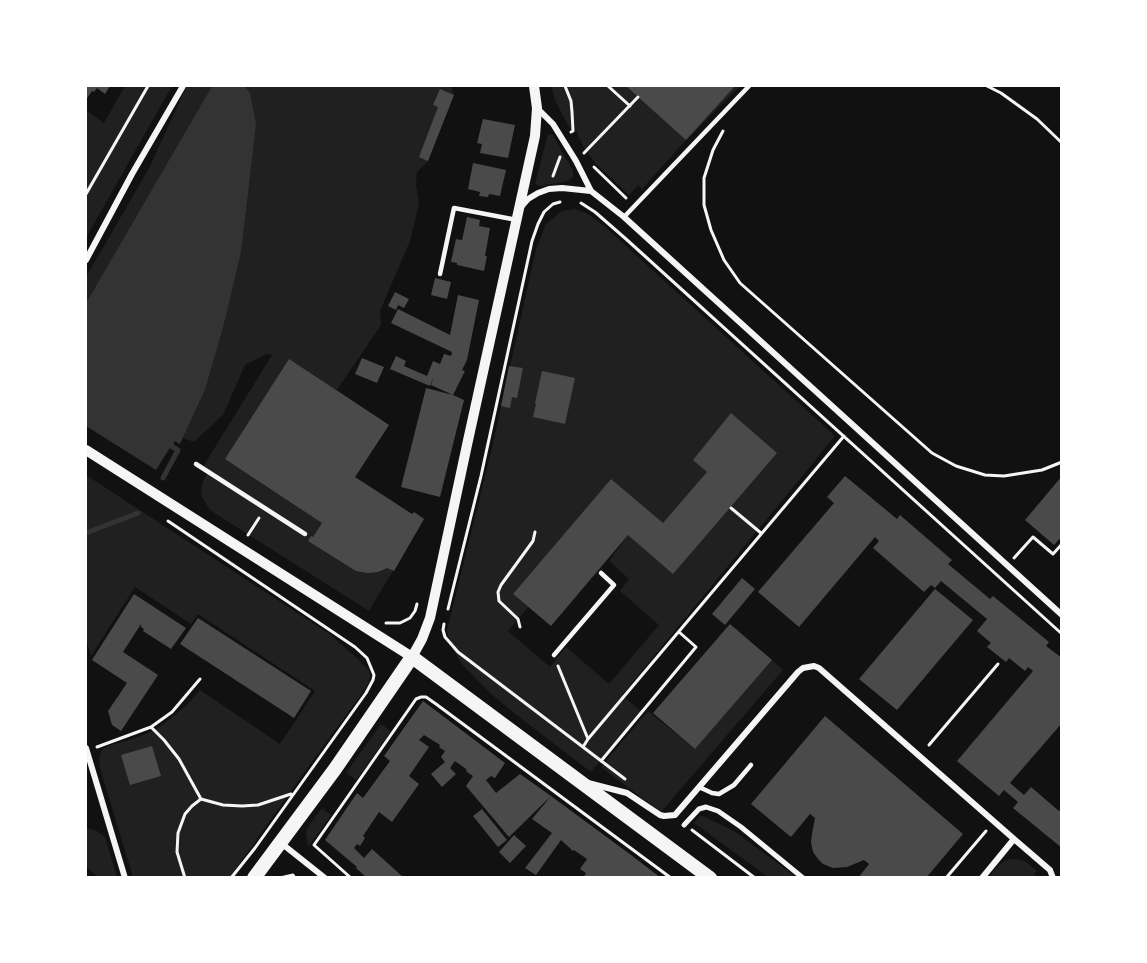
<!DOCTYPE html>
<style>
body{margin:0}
#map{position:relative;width:1147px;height:963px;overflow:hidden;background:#111;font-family:Spectral,serif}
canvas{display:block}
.frame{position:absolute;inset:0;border:87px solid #fff;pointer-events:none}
</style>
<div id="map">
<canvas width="1147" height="963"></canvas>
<div class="frame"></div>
</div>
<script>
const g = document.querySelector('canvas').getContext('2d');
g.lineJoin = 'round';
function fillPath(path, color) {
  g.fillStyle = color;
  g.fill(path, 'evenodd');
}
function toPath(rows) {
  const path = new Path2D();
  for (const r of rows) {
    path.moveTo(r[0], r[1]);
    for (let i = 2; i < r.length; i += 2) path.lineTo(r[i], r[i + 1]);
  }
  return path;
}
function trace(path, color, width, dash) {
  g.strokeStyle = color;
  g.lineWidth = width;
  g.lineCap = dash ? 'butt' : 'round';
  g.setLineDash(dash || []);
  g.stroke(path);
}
const green = toPath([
 [125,86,172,86,87,236,86,235,86,110,104,123],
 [187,86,212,86,86,303,86,277,149,168],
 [245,86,451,86,454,95,428,161,417,172,416,184,419,204,410,241,380,311,381,325,337,390,389,425,355,477,412,514,414,512,424,519,369,611,216,514,210,510,202,497,201,492,203,481,209,470,204,465,272,355,267,354,245,365,223,415,194,442,183,438,205,390,223,328,241,253,248,189,250,93],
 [551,86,740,86,686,140,642,189,638,185,629,195,596,164,583,146,576,131,570,129,555,100],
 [548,134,553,135,573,171,573,177,568,181,540,186,535,184],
 [575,209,588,214,604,226,835,436,622,695,642,712,591,772,523,720,490,693,462,664,452,648,447,630,492,448,536,249,546,224,562,211],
 [611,479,628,535,609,561,629,579,620,591,659,625,609,684,566,647,550,667,508,631,528,607,513,594],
 [86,475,331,635,363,664,369,670,370,675,369,682,363,692,311,763,230,877,133,877,99,765,100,754,103,749,108,746,136,738,157,729,186,706,200,690,280,744,315,691,198,614,191,624,135,587,91,656,86,638],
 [772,660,783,670,661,812,601,767,648,711,695,749],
 [381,724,391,731,356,780,346,773],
 [322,808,331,815,308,847,306,832,310,824],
 [701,815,734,831,796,877,768,877,694,823],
 [86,828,97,831,105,837,117,877,98,877,86,867],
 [1016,859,1026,862,1037,871,1034,875,1035,877,989,877,999,865,1006,860]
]);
const water = toPath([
 [212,86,245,86,250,93,256,124,241,253,223,328,205,390,180,444,174,441,156,470,86,426,86,303]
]);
const stream = toPath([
 [163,478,178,450,171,446,172,440],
 [86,533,138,513]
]);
const building = toPath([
 [86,86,110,86,105,94,97,88,94,92,92,91,86,100],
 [626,86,735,86,686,140],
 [440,89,454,95,428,161,419,157,438,107,433,105],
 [483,119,515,125,508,158,480,153,482,144,477,143],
 [473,163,506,170,500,196,489,194,488,197,479,196,480,192,468,189],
 [467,217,480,220,479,226,490,228,485,256,487,256,484,271,457,265,457,263,451,262,456,239,462,240],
 [435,278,451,282,447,299,431,295],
 [395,292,409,299,404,308,398,305,396,310,388,306],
 [458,295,479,300,467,360,462,370,465,371,453,395,464,400,440,497,401,487,426,388,453,395,431,385,434,376,430,386,390,369,396,356,406,361,404,366,427,376,433,361,440,364,444,354,451,356,452,352,391,323,398,309,450,335],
 [362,358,384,367,377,383,355,374],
 [289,359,389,425,355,477,412,514,414,512,424,519,394,571,387,568,378,572,367,573,356,571,308,541,311,536,313,537,322,523,225,459],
 [509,366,523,368,517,398,512,397,510,408,501,406],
 [542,371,575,378,565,424,533,417,536,404,535,403],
 [731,413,777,453,673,574,628,535,551,626,513,594,611,479,663,523,707,472,693,460],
 [845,476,897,519,900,515,952,560,948,564,990,599,993,596,1049,642,1046,646,1062,658,1062,723,1010,783,1024,795,1031,787,1059,811,1062,808,1062,848,1013,808,1018,802,1004,790,999,796,957,761,1033,671,1028,667,1025,671,1009,658,1006,662,987,647,991,643,977,631,987,619,941,581,935,588,931,585,924,592,873,548,879,541,875,537,799,627,758,592,834,503,827,497],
 [1062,476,1062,536,1054,545,1025,520],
 [742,578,755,589,725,625,712,614],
 [935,589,973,620,897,710,859,679],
 [134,594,186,628,171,649,143,631,144,629,141,627,141,624,123,652,158,675,121,731,112,725,108,711,127,683,92,660],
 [198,618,311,691,294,718,180,644],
 [730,624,772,660,695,749,653,713],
 [423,701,505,763,495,778,491,776,486,780,496,793,520,774,551,796,509,837,466,786,473,776,467,772,466,769,455,761,450,768,456,774,442,787,431,774,445,762,441,757,445,751,439,747,440,745,424,735,419,740,429,747,409,776,419,784,392,822,379,812,363,836,365,838,360,846,357,844,354,848,364,858,372,849,404,878,367,878,356,868,357,867,325,840,357,793,363,798,390,761,384,756],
 [825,716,963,834,926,878,858,878,869,864,864,860,847,867,833,868,823,864,818,859,813,852,811,842,812,834,815,818,810,814,791,837,751,804],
 [152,746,161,776,130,785,121,755],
 [551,796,631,855,661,878,583,878,586,873,580,869,587,859,574,850,573,851,561,840,536,875,525,868,552,833,532,819],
 [482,809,507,840,498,847,473,816],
 [514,835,526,846,510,863,499,852]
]);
const path = toPath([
 [565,86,571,101,572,112,573,131,571,132],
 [608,86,630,106],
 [987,86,1001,93,1037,119,1062,143],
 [723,131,713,150,704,178,704,205,711,230,724,260,740,283,932,453,956,466,985,475,1004,476,1042,470,1062,462],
 [584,153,638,97],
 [594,167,626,198],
 [553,176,560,157],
 [86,194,148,86],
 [581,203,595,212,626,239,1062,634],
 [731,508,761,533],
 [168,521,355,647,367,658,374,675,373,680,366,693,255,848,231,878],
 [248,535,259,518],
 [1014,558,1033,537,1053,554,1062,544],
 [448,609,481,476,532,241,538,224,544,212,553,204,560,202],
 [386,623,400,623,410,618,415,611,417,604],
 [444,624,443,630,445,637,458,652,625,779],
 [520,627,518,619,499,601,498,592,501,585,533,541,535,532],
 [558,666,588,739],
 [151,727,172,712,200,679],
 [929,745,998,664],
 [97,747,151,727,164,740,179,759,201,799],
 [583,747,588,739,844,436],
 [601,761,696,647,679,632],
 [692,830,755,878],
 [185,878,177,852,178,833,185,814,192,806,201,799,223,805,242,806,258,805,291,794],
 [280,878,293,875,295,878],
 [351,878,314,845,416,699,421,697,426,697,436,704,671,878],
 [946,878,986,831]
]);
const service = toPath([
 [624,217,749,86],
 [440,274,454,208,517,220],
 [196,464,305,534],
 [554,655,614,585,601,573],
 [699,787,712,793,719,794,734,785,751,765]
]);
const pedestrian = toPath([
 [684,825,699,809,706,807,718,811,741,827,803,878]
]);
const minor = toPath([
 [537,108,553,124,576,161,591,191],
 [520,208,528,199,538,193,549,189,562,188,591,191,624,217,1062,615],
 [86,260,132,174,183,86],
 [86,748,125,878],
 [588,783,627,793,660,815,664,816,675,815,798,672,803,668,814,666,819,668,1014,839,982,878],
 [1014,839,1050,870,1053,878],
 [281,843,325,878]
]);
const tertiary = toPath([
 [86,450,412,657,422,639,430,618,467,445,535,136,537,108,534,86]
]);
const primary = toPath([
 [254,878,335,769,412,657,710,878]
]);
fillPath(green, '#202020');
fillPath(water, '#333');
trace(stream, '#333', 5);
fillPath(building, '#4a4a4a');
trace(path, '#f5f5f5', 3);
trace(service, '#f5f5f5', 4.5);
trace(pedestrian, '#f5f5f5', 5);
trace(minor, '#f5f5f5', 6);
trace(tertiary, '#f5f5f5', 10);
trace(primary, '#f5f5f5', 14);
</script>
